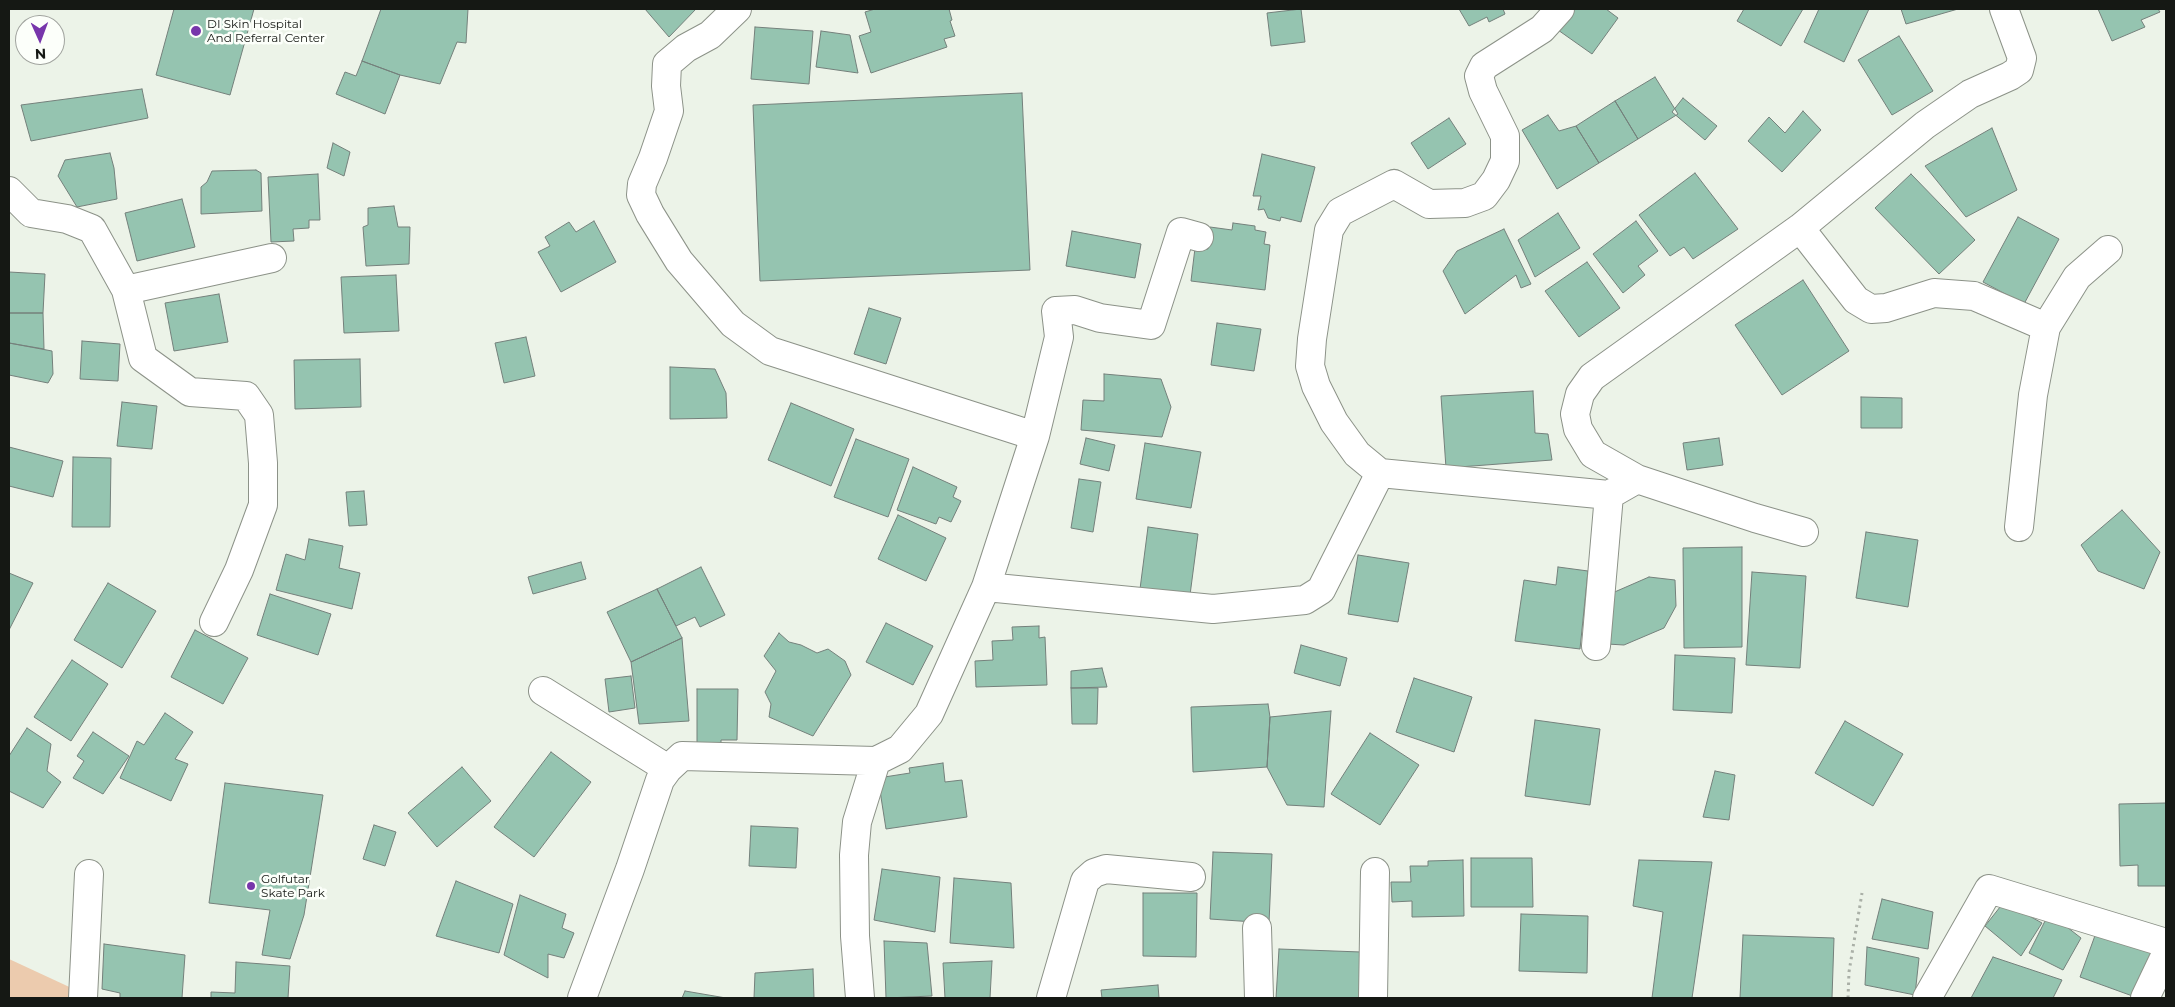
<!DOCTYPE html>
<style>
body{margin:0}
#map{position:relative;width:2175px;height:1007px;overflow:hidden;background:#ecf3e8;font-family:Montserrat,sans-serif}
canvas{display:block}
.frame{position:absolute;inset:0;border:10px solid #151814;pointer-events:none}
.north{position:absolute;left:15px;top:15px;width:50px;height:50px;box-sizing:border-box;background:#fcfffa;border:1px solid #a0a39e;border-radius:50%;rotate:178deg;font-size:14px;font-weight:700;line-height:20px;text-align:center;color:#151814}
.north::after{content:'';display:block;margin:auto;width:18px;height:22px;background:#7736ab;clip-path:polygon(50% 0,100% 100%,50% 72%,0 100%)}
</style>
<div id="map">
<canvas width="2175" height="1007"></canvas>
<div class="frame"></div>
<div class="north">N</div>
</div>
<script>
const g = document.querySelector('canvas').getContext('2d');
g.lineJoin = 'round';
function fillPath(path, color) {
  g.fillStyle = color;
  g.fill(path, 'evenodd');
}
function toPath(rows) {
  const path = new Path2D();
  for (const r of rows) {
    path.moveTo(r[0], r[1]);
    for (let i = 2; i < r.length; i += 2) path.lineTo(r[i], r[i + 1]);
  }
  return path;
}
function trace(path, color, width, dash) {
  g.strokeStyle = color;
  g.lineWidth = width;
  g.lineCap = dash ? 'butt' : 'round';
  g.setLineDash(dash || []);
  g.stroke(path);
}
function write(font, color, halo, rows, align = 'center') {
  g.font = font + ' Montserrat,sans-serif';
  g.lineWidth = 5;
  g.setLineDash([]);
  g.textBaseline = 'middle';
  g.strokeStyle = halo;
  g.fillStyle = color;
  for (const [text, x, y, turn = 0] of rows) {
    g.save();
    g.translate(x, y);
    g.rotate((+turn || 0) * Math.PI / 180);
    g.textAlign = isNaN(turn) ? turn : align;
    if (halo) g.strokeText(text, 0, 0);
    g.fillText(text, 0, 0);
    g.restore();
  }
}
const green = toPath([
 [9,959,78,991,77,998,9,998]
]);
const building = toPath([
 [174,9,254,9,230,95,156,75,174,9],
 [381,9,468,9,466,43,457,42,440,84,400,75,362,61,381,9],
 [645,9,696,9,669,37,645,9],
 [875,9,949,9,952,20,950,21,955,36,944,39,947,47,871,73,859,36,871,32,865,12,875,9],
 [1301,9,1305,42,1271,46,1267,13,1301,9],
 [1459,9,1503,9,1505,14,1489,22,1487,17,1469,26,1459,9],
 [1573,9,1606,9,1618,18,1592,54,1558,30,1573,9],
 [1744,9,1803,9,1781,46,1737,21,1744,9],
 [1819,9,1869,9,1844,62,1804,42,1819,9],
 [1901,9,1958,9,1906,24,1901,9],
 [2098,9,2158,9,2160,12,2141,20,2145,27,2112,41,2098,9],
 [755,27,813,31,809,84,751,79,755,27],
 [821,31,850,35,858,73,816,67,821,31],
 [1899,36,1933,91,1892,115,1858,60,1899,36],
 [362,61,400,75,385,114,336,94,345,72,356,76,362,61],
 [1655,77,1678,114,1638,139,1615,101,1655,77],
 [142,89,148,118,31,141,21,105,142,89],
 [1022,93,1030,270,760,281,753,105,1022,93],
 [1683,98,1717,126,1705,140,1672,112,1683,98],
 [1615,101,1638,139,1599,163,1576,126,1615,101],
 [1803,111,1821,130,1782,172,1748,141,1769,117,1785,133,1803,111],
 [1548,115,1559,131,1576,126,1599,163,1557,189,1522,130,1548,115],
 [1449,118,1466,144,1428,169,1411,143,1449,118],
 [1992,128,2017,190,1966,217,1925,166,1992,128],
 [333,143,350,152,344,176,327,168,333,143],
 [110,153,114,168,117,199,77,207,58,176,65,160,110,153],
 [1262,154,1315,167,1301,222,1281,217,1280,221,1268,218,1264,209,1258,210,1261,196,1253,196,1262,154],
 [256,170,261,173,262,211,201,214,201,187,207,182,212,171,256,170],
 [1695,173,1738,229,1693,259,1684,247,1670,256,1639,215,1695,173],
 [318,174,320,220,309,220,309,228,293,229,294,241,271,242,268,177,318,174],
 [1911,174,1975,240,1939,274,1875,208,1911,174],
 [182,199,195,247,137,261,125,213,182,199],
 [394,206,398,227,410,227,409,264,366,266,363,227,368,225,368,208,394,206],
 [1558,213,1580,248,1535,277,1518,240,1558,213],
 [2018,217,2059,239,2024,304,1983,282,2018,217],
 [594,221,616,262,561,292,538,252,550,246,545,237,569,222,576,232,594,221],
 [1636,221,1658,251,1638,266,1645,275,1623,293,1593,254,1636,221],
 [1233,223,1255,226,1255,230,1266,232,1264,244,1270,245,1265,290,1191,281,1195,248,1208,249,1210,227,1232,230,1233,223],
 [1504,229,1531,284,1521,288,1516,275,1465,314,1443,271,1457,251,1504,229],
 [1072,231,1141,244,1135,278,1066,266,1072,231],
 [1587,262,1620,308,1579,337,1545,291,1587,262],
 [9,272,45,274,43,313,9,313,9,272],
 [396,275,399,331,344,333,341,277,396,275],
 [1803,280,1849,351,1782,395,1735,325,1803,280],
 [219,294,228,342,174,351,165,303,219,294],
 [869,308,901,318,886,364,854,354,869,308],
 [9,313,43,313,44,349,9,343,9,313],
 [1217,323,1261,329,1254,371,1211,365,1217,323],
 [526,337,535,376,504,383,495,343,526,337],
 [82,341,120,344,118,381,80,379,82,341],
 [9,343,52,351,53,374,48,383,9,375,9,343],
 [360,359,361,407,295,409,294,360,360,359],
 [670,367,715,369,726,393,727,418,670,419,670,367],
 [1104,374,1161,379,1171,407,1162,437,1081,430,1083,400,1104,401,1104,374],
 [1533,391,1535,433,1548,434,1552,460,1446,468,1441,396,1533,391],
 [1861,397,1902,398,1902,428,1861,428,1861,397],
 [122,402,157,406,152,449,117,446,122,402],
 [791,403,854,429,831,486,768,460,791,403],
 [1086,438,1115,445,1109,471,1080,464,1086,438],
 [1719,438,1723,465,1687,470,1683,443,1719,438],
 [856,439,909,459,888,517,834,497,856,439],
 [1145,443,1201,452,1191,508,1136,499,1145,443],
 [9,447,63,461,53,497,9,486,9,447],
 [73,457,111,458,110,527,72,527,73,457],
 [913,467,957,487,953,497,961,501,951,522,939,517,936,524,897,510,913,467],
 [1079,479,1101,482,1093,532,1071,528,1079,479],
 [364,491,367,525,349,526,346,492,364,491],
 [2122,510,2160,552,2144,589,2098,571,2081,545,2122,510],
 [898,515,946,538,926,581,878,559,898,515],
 [1148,527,1198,534,1190,595,1140,589,1148,527],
 [1866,532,1918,540,1908,607,1856,598,1866,532],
 [309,539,343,546,339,568,360,573,352,609,276,590,286,554,305,560,309,539],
 [1742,547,1742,647,1684,648,1683,548,1742,547],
 [1358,555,1409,563,1398,622,1348,614,1358,555],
 [581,562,586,579,533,594,528,577,581,562],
 [701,567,725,615,700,627,695,617,676,626,657,589,701,567],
 [1558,567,1588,571,1580,649,1515,641,1524,580,1556,585,1558,567],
 [1752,572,1806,576,1800,668,1746,665,1752,572],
 [9,573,33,583,9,630,9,573],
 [1649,577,1675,580,1676,606,1664,628,1624,645,1607,644,1610,594,1649,577],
 [108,583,156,611,122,668,74,640,108,583],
 [657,589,682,638,631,662,607,612,657,589],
 [270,594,331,614,318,655,257,635,270,594],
 [886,623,933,646,913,685,866,662,886,623],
 [1039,626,1039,638,1045,637,1047,685,976,687,975,661,993,660,992,641,1013,640,1012,627,1039,626],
 [195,630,248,658,223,704,171,677,195,630],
 [779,633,789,642,801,645,817,653,828,649,845,661,851,675,813,736,769,717,771,704,765,692,776,671,764,656,779,633],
 [682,638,689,721,639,724,631,662,682,638],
 [1301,645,1347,658,1340,686,1294,673,1301,645],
 [1675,655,1735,658,1732,713,1673,710,1675,655],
 [72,660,108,684,71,741,34,717,72,660],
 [1102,668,1107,687,1071,688,1071,671,1102,668],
 [631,676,635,708,609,712,605,679,631,676],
 [1414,678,1472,697,1454,752,1396,732,1414,678],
 [1071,688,1098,688,1097,724,1072,724,1071,688],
 [697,689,738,689,737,740,721,740,721,747,697,747,697,689],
 [1268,704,1270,717,1267,767,1193,772,1191,707,1268,704],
 [1331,711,1324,807,1287,805,1267,767,1270,717,1331,711],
 [165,713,193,732,175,759,188,764,171,801,120,778,137,741,144,745,165,713],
 [1535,720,1600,729,1590,805,1525,796,1535,720],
 [1845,721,1903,754,1873,806,1815,773,1845,721],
 [27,728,51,744,47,771,61,782,43,808,9,791,9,756,27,728],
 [93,732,129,756,103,794,73,778,84,761,77,756,93,732],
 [1370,733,1419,765,1380,825,1331,794,1370,733],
 [551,752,591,782,534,857,494,827,551,752],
 [943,763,945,782,962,780,967,817,886,829,878,778,910,773,909,768,943,763],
 [462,767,491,801,437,847,408,813,462,767],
 [1715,771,1735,775,1729,820,1703,817,1715,771],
 [225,783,323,795,304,915,290,959,262,955,270,910,209,903,225,783],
 [2166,803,2166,886,2138,886,2138,865,2120,866,2119,804,2166,803],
 [374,825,396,832,385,866,363,859,374,825],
 [751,826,798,828,796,868,749,866,751,826],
 [1213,852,1272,854,1269,923,1210,919,1213,852],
 [1471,858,1532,858,1533,907,1471,907,1471,858],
 [1463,860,1464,916,1412,917,1412,901,1392,902,1391,882,1411,882,1410,866,1428,866,1428,861,1463,860],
 [1639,860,1712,862,1692,998,1652,998,1663,912,1633,906,1639,860],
 [882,869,940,877,935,932,874,920,882,869],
 [954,878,1011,883,1014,948,950,943,954,878],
 [456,881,513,904,499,953,436,936,456,881],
 [1143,893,1197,893,1196,957,1143,956,1143,893],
 [520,895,566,914,562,928,574,933,564,958,548,954,548,978,504,955,520,895],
 [1882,899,1933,912,1928,949,1872,939,1882,899],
 [2004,902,2042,923,2021,956,1985,926,2004,902],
 [2049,913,2081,938,2063,970,2029,953,2049,913],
 [1521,914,1588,916,1587,973,1519,971,1521,914],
 [2097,930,2158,951,2138,998,2080,977,2097,930],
 [1743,935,1834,938,1832,998,1740,998,1743,935],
 [884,941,927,943,932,996,886,998,884,941],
 [104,944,185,955,182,998,120,998,120,993,102,989,104,944],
 [1867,947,1919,958,1915,995,1865,985,1867,947],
 [1279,949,1361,952,1359,998,1276,998,1279,949],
 [1993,957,2062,980,2053,998,1971,998,1993,957],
 [992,961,990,998,945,998,943,963,992,961],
 [236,962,290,966,288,998,211,998,211,992,235,993,236,962],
 [813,969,814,998,754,998,755,973,813,969],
 [1158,985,1159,998,1102,998,1101,990,1158,985],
 [685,991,726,998,682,998,685,991]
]);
const path = toPath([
 [1848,998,1849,972,1862,893]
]);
const minor = toPath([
 [737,9,710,35,686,48,667,64,666,86,669,111,653,158,642,184,641,195,650,214,679,261,733,324,770,351,1035,436],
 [9,191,31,213,67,219,92,229,126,290,272,258],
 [1800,228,1856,300,1871,309,1886,308,1934,293,1974,296,2046,327,2033,395,2019,527],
 [126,290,143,358,190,392,246,396,259,415,263,463,263,505,239,570,214,622],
 [2046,327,2077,277,2108,250],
 [1380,473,1609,495,1637,479],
 [1804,532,1755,518,1637,479,1593,454,1578,429,1575,414,1580,394,1592,377,1800,228,1925,125,1970,94,2010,76,2019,70,2022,58,2004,9],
 [986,587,1213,609,1305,600,1321,590,1380,473,1357,454,1334,422,1316,386,1310,366,1312,339,1329,230,1340,212,1394,184,1429,204,1465,203,1484,196,1496,180,1505,161,1505,136,1483,91,1479,76,1484,66,1542,29,1560,9],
 [1596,646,1609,495],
 [543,691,668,769],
 [876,761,900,749,929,714,986,587,1035,436,1059,337,1056,311,1075,310,1100,318,1151,325,1181,232,1199,237],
 [1257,928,1259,998],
 [83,998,89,874],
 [582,998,630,869,660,780,668,769,682,756,876,761,857,822,854,855,855,936,860,998],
 [1051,998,1085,881,1094,873,1106,869,1191,877],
 [1373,998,1375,872],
 [1927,998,1989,889,2166,943],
 [2145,998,2166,954]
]);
const markers = [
 [196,31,6,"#7736ab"],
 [251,886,5,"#7736ab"]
];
const poiNames = [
 ["DI Skin Hospital",207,24],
 ["And Referral Center",207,38],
 ["Golfutar",261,879],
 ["Skate Park",261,893]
];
fillPath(green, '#eccbae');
fillPath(building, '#95c4b0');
trace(building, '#74807b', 1);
trace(minor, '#8c9288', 30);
trace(path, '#aab0a7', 3, [2.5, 4]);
trace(minor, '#fff', 28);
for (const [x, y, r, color] of markers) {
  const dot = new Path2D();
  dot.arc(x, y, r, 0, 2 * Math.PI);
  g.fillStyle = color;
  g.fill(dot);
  trace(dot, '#fcfffa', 2);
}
write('12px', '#151814', '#fcfffa', poiNames, 'left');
</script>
